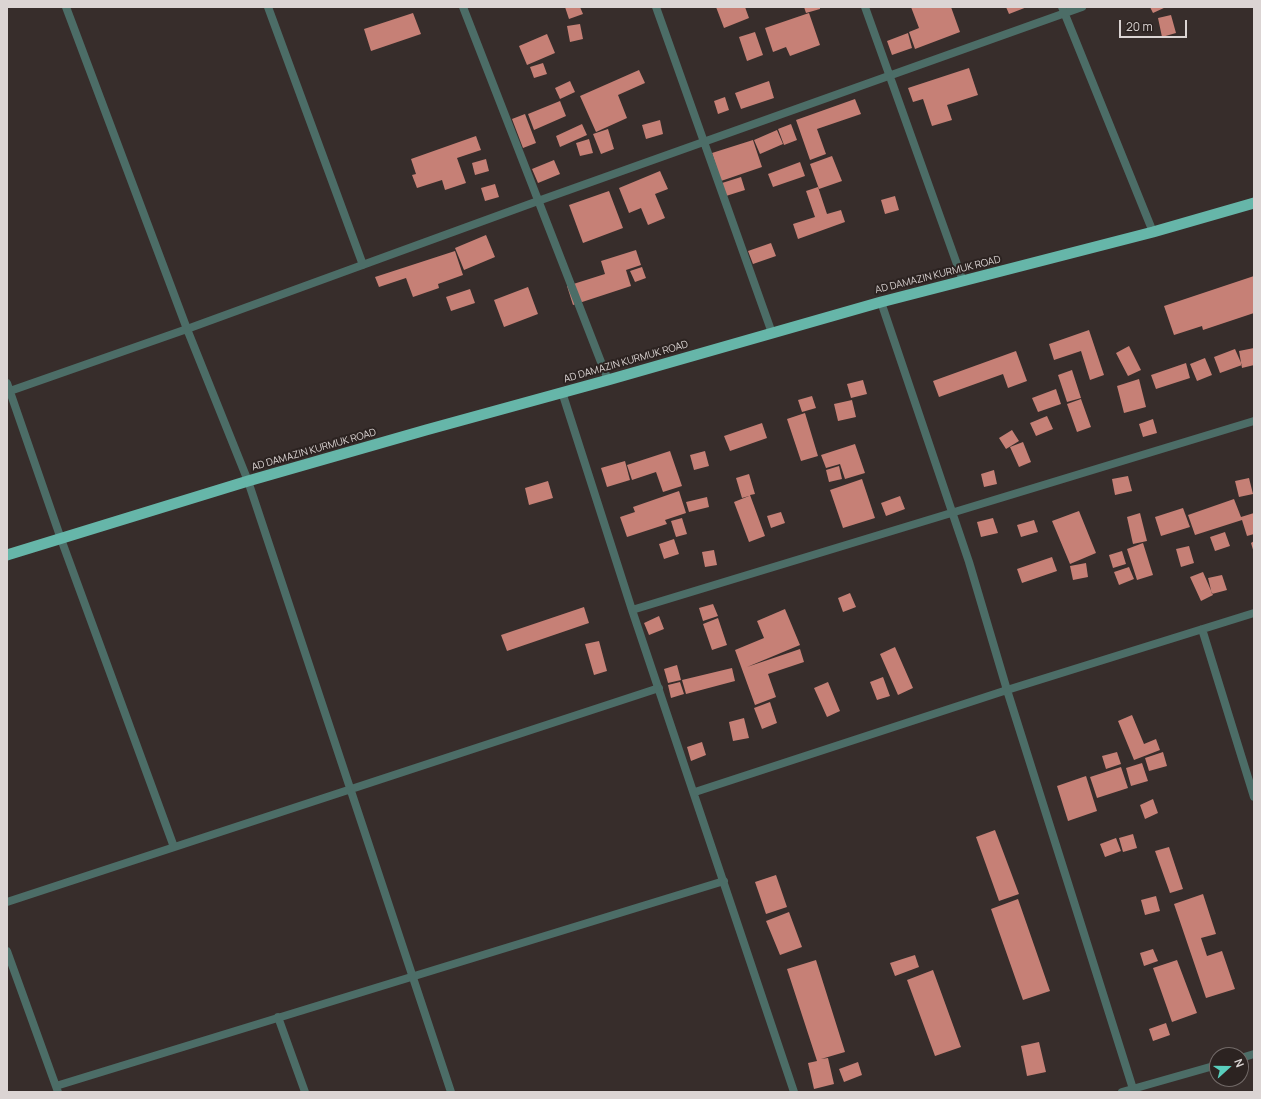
<!DOCTYPE html>
<style>
body{margin:0}
#map{position:relative;width:1261px;height:1099px;overflow:hidden;background:#372d2b;font-family:Manrope,sans-serif}
canvas{display:block}
.frame{position:absolute;inset:0;border:8px solid #dbd4d3;pointer-events:none}
.north{position:absolute;left:1209px;top:1047px;width:40px;height:40px;box-sizing:border-box;background:#2c2321;border:1px solid #726a68;border-radius:50%;rotate:69deg;font-size:11px;font-weight:700;line-height:16px;text-align:center;color:#dbd4d3}
.north::after{content:'';display:block;margin:auto;width:14px;height:18px;background:#5acebd;clip-path:polygon(50% 0,100% 100%,50% 72%,0 100%)}
.scale{position:absolute;left:1119px;top:20px;width:68px;height:18px;box-sizing:border-box;border:2px solid #dbd4d3;border-top:0;padding-left:5px;font-size:12px;line-height:14px;white-space:nowrap;color:#dbd4d3;-webkit-text-stroke:3px #2c2321;paint-order:stroke}
</style>
<div id="map">
<canvas width="1261" height="1099"></canvas>
<div class="frame"></div>
<div class="north">N</div>
<div class="scale">20 m</div>
</div>
<script>
const g = document.querySelector('canvas').getContext('2d');
g.lineJoin = 'round';
function fillPath(path, color) {
  g.fillStyle = color;
  g.fill(path, 'evenodd');
}
function toPath(rows) {
  const path = new Path2D();
  for (const r of rows) {
    path.moveTo(r[0], r[1]);
    for (let i = 2; i < r.length; i += 2) path.lineTo(r[i], r[i + 1]);
  }
  return path;
}
function trace(path, color, width, dash) {
  g.strokeStyle = color;
  g.lineWidth = width;
  g.lineCap = dash ? 'butt' : 'round';
  g.setLineDash(dash || []);
  g.stroke(path);
}
function write(font, color, halo, rows, align = 'center') {
  g.font = font + ' Manrope,sans-serif';
  g.lineWidth = 4;
  g.setLineDash([]);
  g.textBaseline = 'middle';
  g.strokeStyle = halo;
  g.fillStyle = color;
  for (const [text, x, y, turn = 0] of rows) {
    g.save();
    g.translate(x, y);
    g.rotate((+turn || 0) * Math.PI / 180);
    g.textAlign = isNaN(turn) ? turn : align;
    if (halo) g.strokeText(text, 0, 0);
    g.fillText(text, 0, 0);
    g.restore();
  }
}
const building = toPath([
 [565,7,580,7,583,14,569,19],
 [716,7,745,7,749,18,724,28],
 [804,7,820,7,820,9,806,13],
 [911,7,951,7,960,32,915,49,909,32,919,28],
 [1006,7,1027,7,1009,14],
 [1150,7,1166,7,1153,13],
 [413,13,421,34,371,51,364,29],
 [809,13,820,45,790,56,786,47,773,52,765,28],
 [1171,15,1176,33,1162,37,1158,18],
 [580,24,583,39,570,42,567,26],
 [755,32,763,55,747,61,739,37],
 [908,33,912,48,892,55,887,41],
 [547,34,555,53,527,65,519,46],
 [543,63,547,74,534,78,530,67],
 [969,68,978,95,947,105,952,120,932,126,923,99,913,102,908,88],
 [639,70,645,83,618,95,627,118,596,132,580,96],
 [570,81,575,92,560,99,555,88],
 [769,81,774,98,741,109,735,93],
 [725,97,729,110,718,114,714,101],
 [855,99,861,114,817,129,826,154,810,160,796,120],
 [560,101,566,116,534,130,528,114],
 [525,114,536,143,523,148,512,119],
 [660,120,663,134,646,139,642,125],
 [582,124,587,135,560,147,556,136],
 [791,124,797,140,784,145,778,129],
 [608,129,614,149,601,154,593,134],
 [777,130,783,144,760,154,754,140],
 [476,136,481,150,457,158,466,183,445,190,442,180,417,188,412,175,416,174,411,159],
 [589,139,593,153,580,156,576,143],
 [753,140,762,167,721,181,712,153],
 [832,156,842,181,819,189,810,164],
 [486,159,489,171,475,175,472,163],
 [554,160,560,174,538,183,532,169],
 [800,162,805,176,773,187,768,174],
 [660,171,668,189,655,194,665,218,648,225,641,208,629,213,619,188],
 [741,177,745,190,726,196,722,183],
 [495,184,499,197,485,201,481,188],
 [818,187,827,214,841,210,845,222,798,239,793,224,815,217,806,191],
 [609,191,623,228,583,243,569,205],
 [895,196,899,210,885,214,881,200],
 [486,235,495,257,464,270,455,248],
 [771,243,776,256,753,264,748,251],
 [636,250,641,265,626,270,631,286,573,305,567,286,605,274,601,261],
 [455,251,463,275,438,284,439,288,413,297,406,278,379,287,375,277],
 [642,267,646,278,635,282,630,271],
 [1254,276,1254,313,1203,330,1202,326,1174,335,1164,306],
 [528,287,538,314,504,327,494,300],
 [470,289,475,303,451,311,446,297],
 [1089,330,1104,375,1090,380,1081,351,1054,360,1049,344],
 [1129,346,1141,370,1128,376,1116,353],
 [1254,348,1254,365,1242,368,1239,351],
 [1235,349,1242,365,1220,373,1214,357],
 [1016,351,1027,381,1008,388,1003,374,939,397,933,381],
 [1205,358,1212,375,1197,381,1190,364],
 [1186,363,1190,378,1156,389,1151,375],
 [1072,370,1081,398,1067,402,1058,375],
 [1139,379,1146,407,1124,413,1117,386],
 [863,380,867,394,851,398,847,384],
 [1056,389,1061,404,1038,412,1032,398],
 [812,396,816,408,802,412,798,400],
 [1081,399,1091,427,1077,432,1067,404],
 [852,400,856,417,838,421,834,404],
 [805,413,818,456,801,461,787,419],
 [1047,416,1053,429,1036,436,1030,423],
 [1153,419,1157,433,1143,437,1139,424],
 [762,423,767,438,730,451,724,436],
 [1012,430,1019,441,1006,449,999,438],
 [1023,442,1031,462,1019,467,1010,447],
 [855,444,865,473,845,479,840,464,826,468,821,455],
 [670,451,682,486,663,492,656,472,632,480,627,465],
 [705,451,709,466,694,470,690,455],
 [625,461,630,480,607,487,601,468],
 [839,466,842,479,829,482,826,470],
 [994,470,997,484,984,487,981,474],
 [749,474,755,494,750,495,765,536,749,542,734,502,749,496,742,498,736,478],
 [1128,476,1132,491,1115,495,1112,479],
 [1249,478,1253,494,1239,497,1235,481],
 [862,479,875,518,843,528,830,490],
 [548,481,553,498,529,505,525,488],
 [679,491,686,513,665,520,667,524,627,537,620,517,635,512,633,507],
 [900,496,905,509,886,516,881,503],
 [707,497,709,507,689,512,686,502],
 [1234,499,1241,517,1254,513,1254,534,1247,536,1242,520,1195,535,1188,515],
 [1183,508,1190,527,1161,536,1155,517],
 [1079,511,1096,553,1070,564,1052,521],
 [781,512,785,523,771,528,767,516],
 [1140,513,1147,541,1133,544,1127,517],
 [682,518,687,534,676,537,671,521],
 [993,518,998,533,981,537,977,522],
 [1034,520,1038,532,1021,537,1017,525],
 [1225,532,1230,546,1215,551,1210,537],
 [674,539,679,554,664,559,659,544],
 [1254,541,1254,553,1251,543],
 [1143,543,1153,575,1137,580,1127,549],
 [1189,546,1194,563,1181,567,1176,549],
 [714,550,717,565,705,567,702,552],
 [1122,551,1126,564,1113,568,1109,555],
 [1052,557,1057,571,1022,583,1017,569],
 [1086,563,1088,577,1073,580,1070,566],
 [1129,567,1134,579,1119,585,1114,572],
 [1203,572,1213,595,1201,601,1190,577],
 [1222,575,1227,590,1212,594,1208,578],
 [850,593,856,607,843,612,838,598],
 [713,604,718,616,703,621,699,608],
 [584,607,589,623,507,651,501,635],
 [785,609,800,645,747,667,800,649,804,662,768,674,776,697,755,705,735,650,764,638,757,621],
 [659,616,664,629,649,635,644,623],
 [718,618,727,645,712,650,703,624],
 [599,641,607,671,594,675,585,644],
 [895,647,913,688,898,695,880,654],
 [677,665,681,680,668,683,664,669],
 [732,668,735,681,686,694,682,680],
 [883,677,890,696,877,700,870,682],
 [680,682,684,694,671,698,668,685],
 [828,682,840,711,827,717,814,688],
 [770,702,777,723,762,729,754,708],
 [1132,715,1144,744,1156,739,1160,750,1134,760,1118,721],
 [744,718,749,738,733,741,729,722],
 [702,742,706,755,691,761,687,747],
 [1117,752,1121,764,1106,769,1102,756],
 [1163,752,1167,766,1149,771,1145,758],
 [1142,763,1148,781,1131,786,1126,768],
 [1121,767,1128,788,1097,798,1090,777],
 [1086,776,1097,811,1068,821,1057,786],
 [1153,799,1158,813,1145,819,1140,805],
 [995,830,1019,894,999,901,976,837],
 [1133,834,1137,848,1123,852,1119,838],
 [1116,838,1121,851,1105,857,1100,844],
 [1169,847,1183,889,1170,893,1155,851],
 [776,875,787,907,766,914,755,882],
 [1203,894,1216,934,1201,938,1207,956,1222,951,1235,989,1206,998,1174,904],
 [1156,896,1160,911,1145,915,1141,900],
 [1018,899,1050,991,1023,1000,991,909],
 [789,912,802,947,780,955,766,921],
 [1153,949,1158,961,1144,966,1140,953],
 [915,955,919,967,895,976,890,963],
 [816,960,845,1052,821,1059,828,1058,834,1084,814,1089,808,1063,817,1061,787,969],
 [1177,960,1197,1013,1172,1022,1153,968],
 [933,970,961,1047,935,1056,907,980],
 [1166,1023,1170,1035,1153,1041,1149,1029],
 [1039,1042,1046,1072,1027,1076,1021,1046],
 [858,1062,862,1075,844,1082,839,1069]
]);
const minor = toPath([
 [66,7,187,329,248,481,451,1092],
 [268,7,363,265],
 [463,7,608,380],
 [656,7,772,333],
 [865,7,963,281],
 [1062,7,1153,232],
 [881,302,969,562,1007,690,1134,1092],
 [7,383,61,539,174,847],
 [10,391,187,329,538,201,1082,7],
 [562,392,632,610,794,1092],
 [632,610,1254,421],
 [1202,629,1254,797],
 [695,792,1007,690,1254,613],
 [7,902,659,688],
 [7,951,58,1092],
 [278,1017,305,1092],
 [1241,1058,1254,1054],
 [56,1086,724,881],
 [1122,1092,1217,1065]
]);
const trunk = toPath([
 [7,555,248,481,426,430,608,380,881,302,1153,232,1254,203]
]);
const streetNames = [
 ["AD DAMAZIN KURMUK ROAD",938,275,-14],
 ["AD DAMAZIN KURMUK ROAD",626,362,-16],
 ["AD DAMAZIN KURMUK ROAD",314,450,-16]
];
fillPath(building, '#c68076');
trace(minor, '#4c6d67', 8);
trace(trunk, '#66b6a9', 11);
write('10px', '#dbd4d3', '#2c2321', streetNames);
</script>
